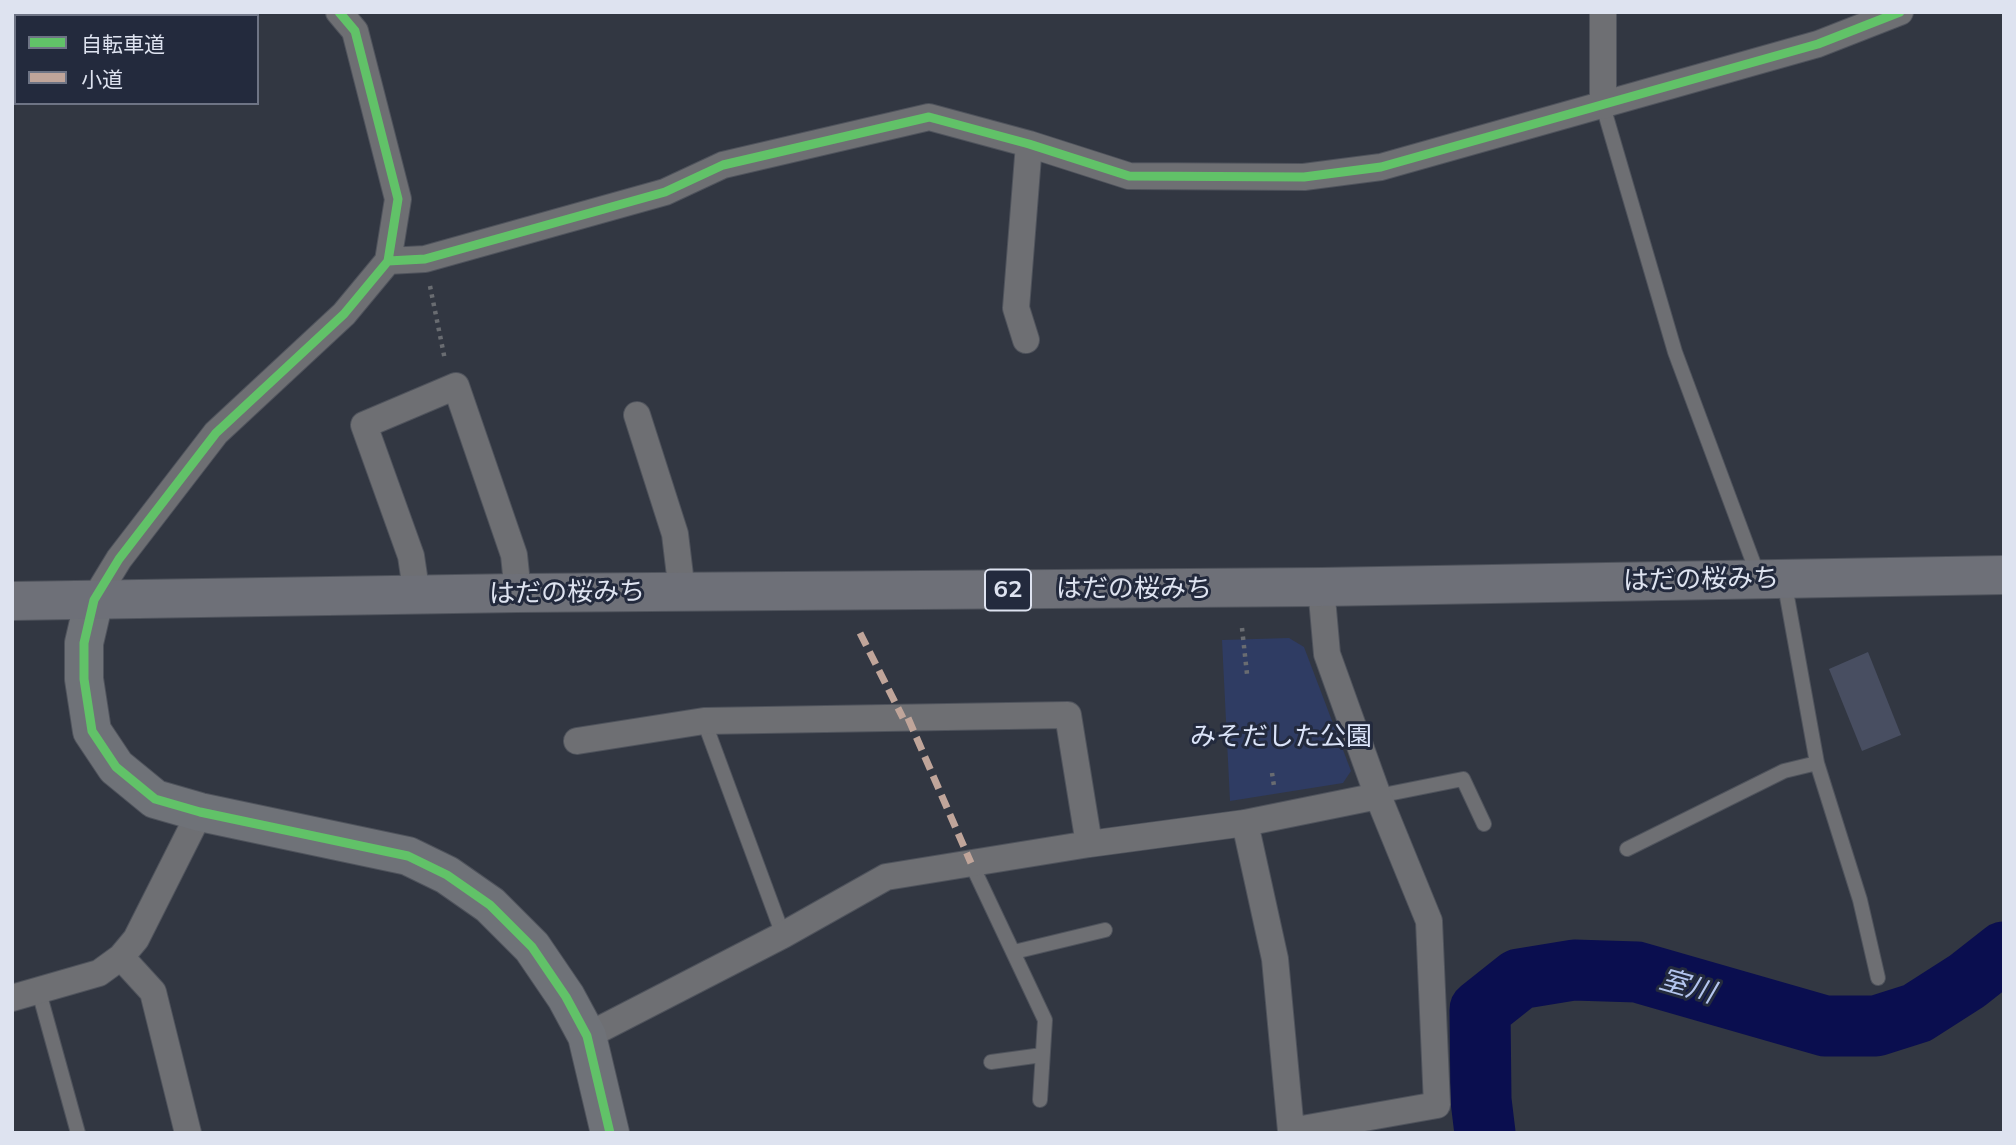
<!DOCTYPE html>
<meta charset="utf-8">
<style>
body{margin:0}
#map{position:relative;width:2016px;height:1145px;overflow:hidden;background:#323742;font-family:Mulish,"Noto Sans JP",sans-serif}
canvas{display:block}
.frame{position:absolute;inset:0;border:14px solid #dee3f0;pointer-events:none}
.legend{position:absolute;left:14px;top:14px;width:245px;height:91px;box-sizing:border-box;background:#232a3d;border:2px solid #6e7485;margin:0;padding:9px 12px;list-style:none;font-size:21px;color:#dee3f0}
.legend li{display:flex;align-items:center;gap:14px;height:35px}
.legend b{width:35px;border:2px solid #6e7485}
</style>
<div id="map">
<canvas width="2016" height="1145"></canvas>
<div class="frame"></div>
<ul class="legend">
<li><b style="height:9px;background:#61c268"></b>自転車道</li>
<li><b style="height:9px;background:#c0a59a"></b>小道</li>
</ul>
</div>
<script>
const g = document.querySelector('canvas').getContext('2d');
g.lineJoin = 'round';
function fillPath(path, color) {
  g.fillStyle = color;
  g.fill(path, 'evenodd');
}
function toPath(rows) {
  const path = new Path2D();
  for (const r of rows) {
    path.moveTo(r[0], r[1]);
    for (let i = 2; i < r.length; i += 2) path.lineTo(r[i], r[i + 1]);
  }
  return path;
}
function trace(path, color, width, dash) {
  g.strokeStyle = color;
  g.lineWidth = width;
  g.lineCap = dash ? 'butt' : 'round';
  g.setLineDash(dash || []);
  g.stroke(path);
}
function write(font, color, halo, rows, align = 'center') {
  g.font = font + ' Mulish,"Noto Sans JP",sans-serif';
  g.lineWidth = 6;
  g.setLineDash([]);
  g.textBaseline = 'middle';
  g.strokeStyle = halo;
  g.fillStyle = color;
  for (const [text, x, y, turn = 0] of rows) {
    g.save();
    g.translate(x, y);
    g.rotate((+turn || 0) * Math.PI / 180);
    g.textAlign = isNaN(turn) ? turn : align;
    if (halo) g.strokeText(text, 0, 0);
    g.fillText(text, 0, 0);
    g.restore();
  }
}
const green = toPath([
 [1289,638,1304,647,1351,771,1343,783,1230,801,1222,640]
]);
const river = toPath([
 [1485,1133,1481,1100,1480,1010,1519,979,1574,970,1637,972,1825,1026,1876,1026,1917,1013,1967,981,2004,952]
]);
const building = toPath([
 [1868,652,1901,735,1862,751,1829,669]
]);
const path = toPath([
 [430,286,445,360],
 [1242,628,1247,674],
 [1272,773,1274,786]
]);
const lane = toPath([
 [1603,106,1675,352,1759,578],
 [1784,580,1817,763,1860,900,1878,978],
 [704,721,783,935],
 [1378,796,1463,779,1484,824],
 [1627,849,1784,771,1817,763],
 [971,863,1045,1020,1040,1100],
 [1014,952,1105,930],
 [39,992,78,1133],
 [991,1062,1042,1055]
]);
const street = toPath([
 [1603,12,1603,106],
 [388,261,425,259,665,192,723,165,929,117,1029,144,1129,176,1304,177,1381,167,1818,44,1900,12],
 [1026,340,1016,308,1029,144],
 [637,415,675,534,682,592],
 [417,596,411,556,364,425,456,386,514,555,518,593],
 [94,600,119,559,216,433,344,314,388,261,398,199,355,31,339,12],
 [577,741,704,721,1068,715,1089,844],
 [1245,823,1275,959,1291,1131,1437,1105,1429,921,1378,796,1327,654,1321,587],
 [121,957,153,992,188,1133],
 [12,998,99,973,121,957,136,939,200,812],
 [587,1036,783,935,886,877,1089,844,1245,823,1378,796]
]);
const secondary = toPath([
 [94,600,84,643,84,679,92,731,116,767,155,799,200,812,408,856,447,875,490,905,532,947,566,997,587,1036,610,1133]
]);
const primary = toPath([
 [12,601,518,593,1321,587,2004,575]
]);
const quiet = toPath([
 [860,633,903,718],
 [908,718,971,863]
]);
const cycleway = toPath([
 [339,12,355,31,398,199,388,261,344,314,216,433,119,559,94,600,84,643,84,679,92,731,116,767,155,799,200,812,408,856,447,875,490,905,532,947,566,997,587,1036,610,1133],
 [388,261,425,259,665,192,723,165,929,117,1029,144,1129,176,1304,177,1381,167,1818,44,1900,12]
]);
const shields = [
 [1008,590,46]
];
const shieldNames = [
 ["62",1008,590]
];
const streetNames = [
 ["はだの桜みち",1701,580,-1],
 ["はだの桜みち",1134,589],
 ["はだの桜みち",567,593,-1]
];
const parkNames = [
 ["みそだした公園",1281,737]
];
const waterNames = [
 ["室川",1687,987,16]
];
fillPath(green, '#2f3c63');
trace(river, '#0a0e4f', 61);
fillPath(building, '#484e61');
trace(lane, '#4f535c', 16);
trace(street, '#4f535c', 28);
trace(secondary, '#4f535c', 40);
trace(primary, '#4f535c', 40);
trace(path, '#696c71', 4.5, [3.5, 5]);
trace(lane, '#6e6f73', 14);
trace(street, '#6e6f73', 26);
trace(secondary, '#6f7278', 38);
trace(primary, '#6e7078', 38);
trace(quiet, '#c0a59a', 7, [14, 7]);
trace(cycleway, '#61c268', 9);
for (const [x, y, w] of shields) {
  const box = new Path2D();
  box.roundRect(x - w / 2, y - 20.5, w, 41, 5);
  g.fillStyle = '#232a3d';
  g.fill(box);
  trace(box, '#dee3f0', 2);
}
write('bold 24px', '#dee3f0', null, shieldNames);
write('26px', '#dee3f0', '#232a3d', streetNames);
write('26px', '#dae3f8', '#232a3d', parkNames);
write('italic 28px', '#b3c4ed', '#232a3d', waterNames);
</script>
